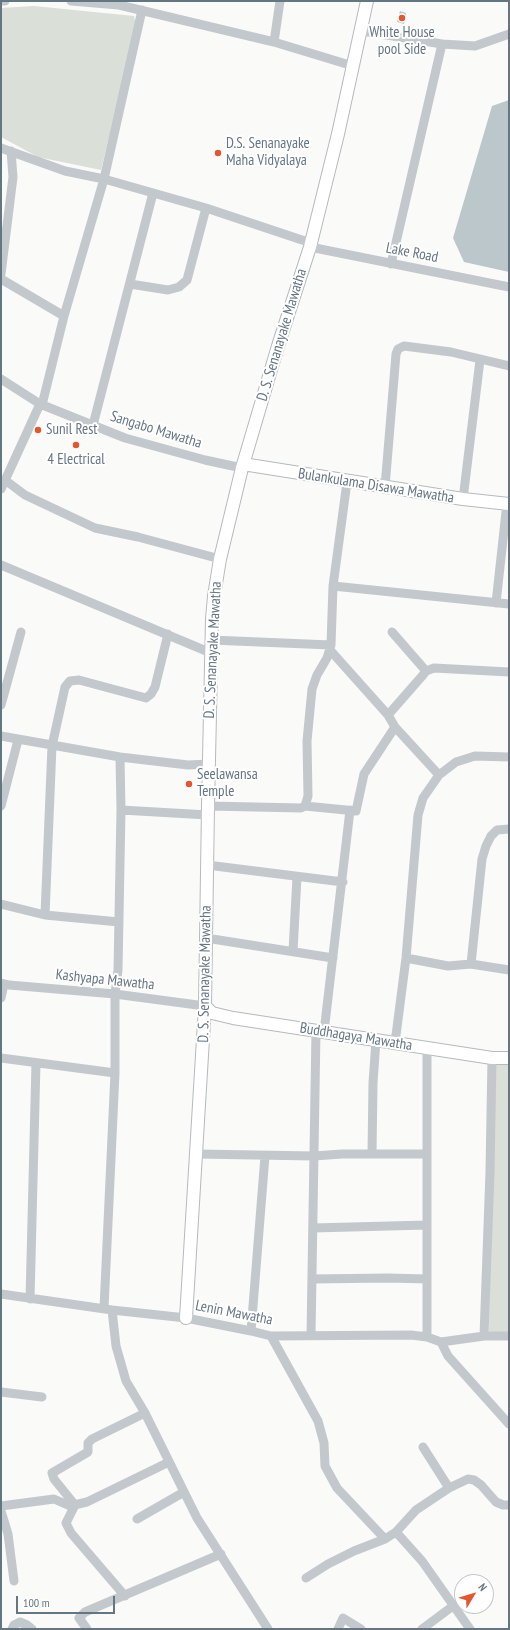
<!DOCTYPE html>
<style>
body{margin:0}
#map{position:relative;width:510px;height:1630px;overflow:hidden;background:#fafaf8;font-family:"PT Sans Narrow",sans-serif}
canvas{display:block}
.frame{position:absolute;inset:0;border:2px solid #657683;pointer-events:none}
.north{position:absolute;left:454px;top:1574px;width:40px;height:40px;box-sizing:border-box;background:#fff;border:1px solid #c1c8cd;border-radius:50%;rotate:52deg;font-size:11px;font-weight:700;line-height:16px;text-align:center;color:#657683}
.north::after{content:'';display:block;margin:auto;width:14px;height:18px;background:#e4572e;clip-path:polygon(50% 0,100% 100%,50% 72%,0 100%)}
.scale{position:absolute;left:16px;top:1596px;width:99px;height:18px;box-sizing:border-box;border:2px solid #657683;border-top:0;padding-left:5px;font-size:12px;line-height:14px;white-space:nowrap;color:#657683;-webkit-text-stroke:3px #fff;paint-order:stroke}
</style>
<div id="map">
<canvas width="510" height="1630"></canvas>
<div class="frame"></div>
<div class="north">N</div>
<div class="scale">100 m</div>
</div>
<script>
const g = document.querySelector('canvas').getContext('2d');
g.lineJoin = 'round';
function fillPath(path, color) {
  g.fillStyle = color;
  g.fill(path, 'evenodd');
}
function toPath(rows) {
  const path = new Path2D();
  for (const r of rows) {
    path.moveTo(r[0], r[1]);
    for (let i = 2; i < r.length; i += 2) path.lineTo(r[i], r[i + 1]);
  }
  return path;
}
function trace(path, color, width, dash) {
  g.strokeStyle = color;
  g.lineWidth = width;
  g.lineCap = dash ? 'butt' : 'round';
  g.setLineDash(dash || []);
  g.stroke(path);
}
function write(font, color, halo, rows, align = 'center') {
  g.font = font + ' "PT Sans Narrow",sans-serif';
  g.lineWidth = 4;
  g.setLineDash([]);
  g.textBaseline = 'middle';
  g.strokeStyle = halo;
  g.fillStyle = color;
  for (const [text, x, y, turn = 0] of rows) {
    g.save();
    g.translate(x, y);
    g.rotate((+turn || 0) * Math.PI / 180);
    g.textAlign = isNaN(turn) ? turn : align;
    if (halo) g.strokeText(text, 0, 0);
    g.fillText(text, 0, 0);
    g.restore();
  }
}
const green = toPath([
 [34,6,134,16,136,25,101,170,38,157,1,137,1,8],
 [492,1058,509,1058,509,1335,489,1338,490,1172]
]);
const water = toPath([
 [400,11,406,13,404,24,397,22],
 [509,100,509,272,464,262,453,238,492,106]
]);
const minor = toPath([
 [1,1,5,1],
 [71,1,119,5,274,42,353,66],
 [362,31,442,44,475,46,509,34],
 [274,42,280,1],
 [1,148,65,171,104,179,206,208,311,243],
 [310,247,509,287],
 [391,264,442,44],
 [1,274,13,177,11,151],
 [1,279,64,316],
 [130,284,168,290,179,287,187,280,206,208],
 [1,379,40,404,125,438,205,460,242,468],
 [42,405,64,316,104,179,142,10],
 [93,425,153,193],
 [5,480,25,495,95,528,138,537,220,559],
 [385,487,396,354,398,349,404,346,451,352,509,366],
 [1,489,40,404],
 [463,499,480,360],
 [1,565,211,653],
 [333,586,509,604],
 [496,603,507,503],
 [392,632,426,671],
 [211,640,331,645],
 [330,650,388,715,395,727,439,775],
 [1,705,21,632],
 [388,715,423,675,426,671,434,668,509,672],
 [1,736,120,757,188,765,209,764],
 [1,806,18,740],
 [208,806,301,808,305,806,308,796,307,741,312,689,317,675,327,658,331,645,333,586,347,482],
 [305,806,356,811,364,774,395,727],
 [121,810,208,815],
 [207,865,343,882],
 [1,904,45,915,119,922],
 [45,915,52,746,65,687,70,681,79,680,146,698,151,694,155,687,168,634],
 [206,938,333,958],
 [293,951,297,877],
 [406,958,448,966,471,964,509,970],
 [471,964,482,859,486,846,491,836,497,830,509,829],
 [1,983,9,985,115,994,205,1006],
 [1,998,4,984],
 [324,1032,350,810],
 [395,1043,406,958,418,815,423,798,439,775,456,762,475,756,509,757],
 [427,1048,427,1337],
 [1,1058,115,1073],
 [197,1154,314,1156,342,1154,427,1154],
 [372,1154,373,1083,376,1040],
 [313,1228,427,1225],
 [312,1279,388,1278,427,1279],
 [1,1294,112,1310,186,1318,251,1331,271,1336,411,1335,427,1337,441,1342,484,1336,509,1336],
 [30,1299,36,1063],
 [104,1308,115,1073,115,994,118,970,121,810,120,757],
 [112,1310,116,1346,126,1381,145,1413,197,1518,268,1629],
 [251,1331,265,1156],
 [311,1335,316,1031],
 [271,1336,318,1421,324,1443,325,1466,337,1488,385,1539,396,1532,422,1561,470,1629],
 [484,1336,490,1172,492,1058],
 [441,1342,448,1356,509,1424],
 [1,1392,42,1397],
 [423,1447,449,1488],
 [1,1506,54,1499,70,1506,87,1502,169,1462],
 [1,1511,8,1534,14,1581],
 [137,1519,184,1492],
 [396,1532,416,1510,449,1488,468,1479,474,1480,481,1485,496,1502,503,1505,509,1505],
 [306,1578,328,1564,354,1551,385,1539],
 [125,1596,71,1533,66,1523,75,1505,54,1479,52,1473,88,1452,88,1443,92,1439,145,1413],
 [12,1629,14,1625,20,1622,27,1625,32,1629],
 [87,1629,79,1618,85,1612,221,1554],
 [338,1629,343,1618,361,1629],
 [422,1629,453,1606]
]);
const major = toPath([
 [243,464,463,499,509,504],
 [205,1006,212,1013,233,1018,492,1058,509,1058],
 [186,1318,205,1006,208,806,212,619,214,596,220,559,242,468,278,346,310,247,338,134,367,1]
]);
const markers = [
 [402,18,4,"#e4572e"],
 [218,153,4,"#e4572e"],
 [38,430,4,"#e4572e"],
 [76,445,4,"#e4572e"],
 [189,784,4,"#e4572e"]
];
const poiNames = [
 ["White House",402,33,"center"],
 ["pool Side",402,50,"center"],
 ["D.S. Senanayake",226,144],
 ["Maha Vidyalaya",226,161],
 ["Sunil Rest",46,430],
 ["4 Electrical",76,460,"center"],
 ["Seelawansa",197,775],
 ["Temple",197,792]
];
const streetNames = [
 ["Lake Road",412,253,11],
 ["D. S. Senanayake Mawatha",282,335,-73],
 ["Sangabo Mawatha",156,430,17],
 ["Bulankulama Disawa Mawatha",376,486,9],
 ["D. S. Senanayake Mawatha",213,650,-87],
 ["D. S. Senanayake Mawatha",205,974,-89],
 ["Kashyapa Mawatha",105,980,6],
 ["Buddhagaya Mawatha",356,1037,9],
 ["Lenin Mawatha",234,1313,11]
];
fillPath(green, '#dadfd7');
fillPath(water, '#bbc7cb');
trace(major, '#b5babe', 14);
trace(minor, '#c3c8cc', 9);
trace(major, '#fff', 12);
for (const [x, y, r, color] of markers) {
  const dot = new Path2D();
  dot.arc(x, y, r, 0, 2 * Math.PI);
  g.fillStyle = color;
  g.fill(dot);
  trace(dot, '#fff', 1.5);
}
write('15px', '#657683', '#fff', poiNames, 'left');
write('15px', '#657683', '#fff', streetNames);
</script>
